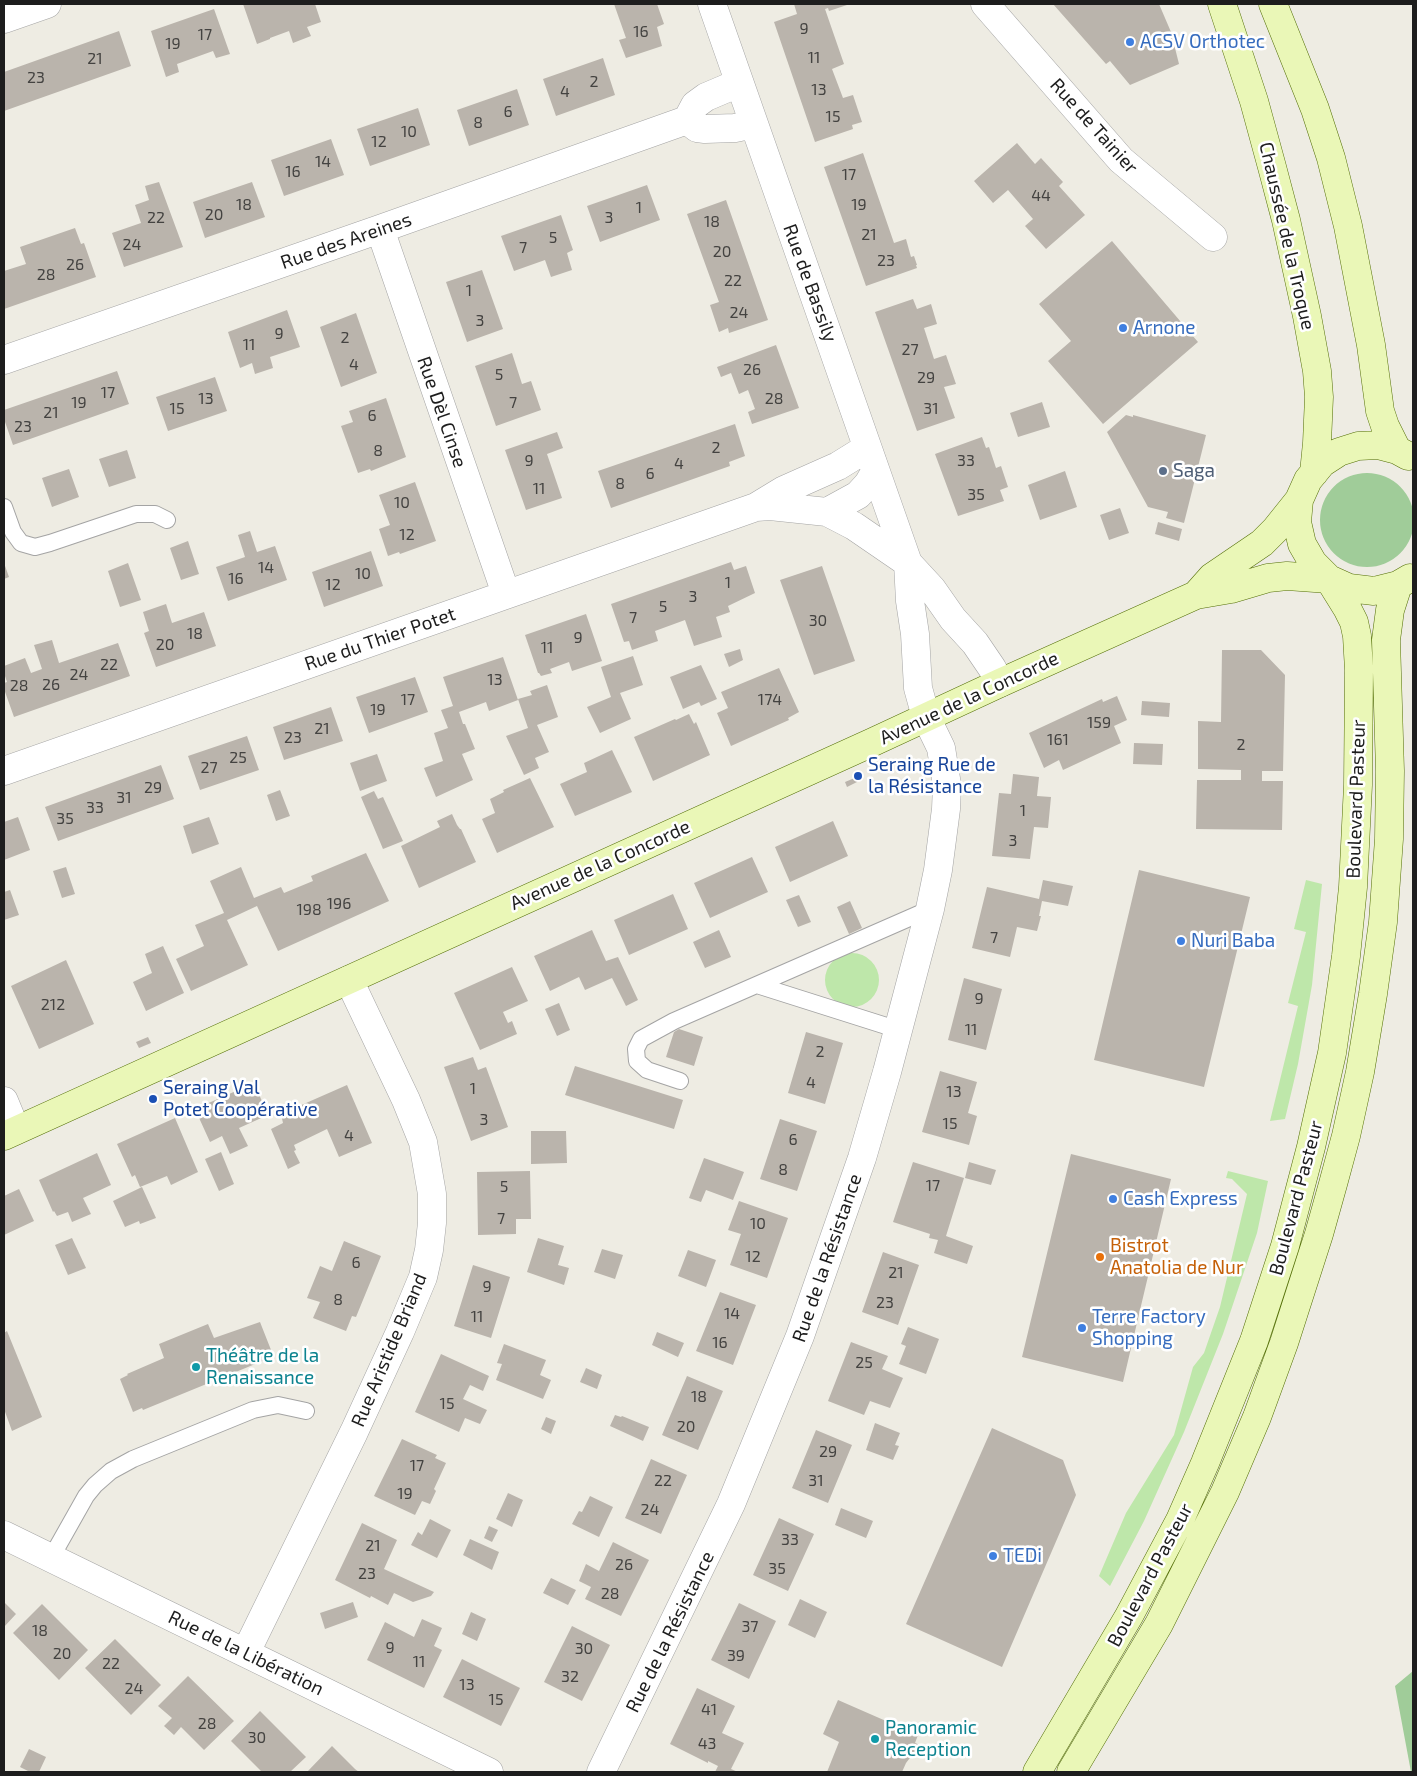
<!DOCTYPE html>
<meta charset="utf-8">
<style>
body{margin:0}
#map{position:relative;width:1417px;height:1776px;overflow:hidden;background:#eeece3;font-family:"Exo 2",sans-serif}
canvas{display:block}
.frame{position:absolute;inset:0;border:5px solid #1d1d1d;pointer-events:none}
</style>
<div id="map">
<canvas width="1417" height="1776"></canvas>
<div class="frame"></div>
</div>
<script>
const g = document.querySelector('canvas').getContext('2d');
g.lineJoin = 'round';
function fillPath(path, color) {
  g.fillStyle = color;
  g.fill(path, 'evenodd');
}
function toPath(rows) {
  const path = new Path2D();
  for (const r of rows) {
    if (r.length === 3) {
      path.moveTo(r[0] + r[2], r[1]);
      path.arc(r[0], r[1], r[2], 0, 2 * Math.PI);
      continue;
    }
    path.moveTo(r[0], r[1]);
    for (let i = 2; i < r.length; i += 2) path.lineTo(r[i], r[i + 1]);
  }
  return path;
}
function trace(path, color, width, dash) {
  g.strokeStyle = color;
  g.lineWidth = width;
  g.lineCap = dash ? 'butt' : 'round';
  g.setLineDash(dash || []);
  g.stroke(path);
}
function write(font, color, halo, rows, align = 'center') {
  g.font = font + ' "Exo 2",sans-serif';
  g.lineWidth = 5;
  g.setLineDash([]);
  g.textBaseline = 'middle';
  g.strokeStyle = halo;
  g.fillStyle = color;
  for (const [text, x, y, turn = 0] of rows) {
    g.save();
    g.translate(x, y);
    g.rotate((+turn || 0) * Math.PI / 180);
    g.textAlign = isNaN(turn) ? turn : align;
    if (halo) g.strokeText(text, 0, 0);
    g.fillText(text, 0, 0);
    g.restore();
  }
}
const grass = toPath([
 [1306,880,1322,884,1312,985,1298,1064,1285,1119,1270,1121,1298,1006,1288,1003,1306,932,1294,929],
 [852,980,27],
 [1228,1171,1268,1181,1257,1233,1223,1334,1184,1432,1144,1521,1110,1586,1099,1576,1126,1513,1174,1435,1193,1367,1204,1353,1220,1307,1247,1194,1232,1179,1226,1178]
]);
const forest = toPath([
 [1367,520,47],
 [1413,1671,1413,1772,1411,1772,1395,1686]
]);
const building = toPath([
 [243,4,315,4,321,22,307,27,311,36,293,43,289,31,270,38,270,39,257,44],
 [614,4,657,4,664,24,657,27,662,46,626,58,619,40,626,38],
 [794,4,850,4,829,11,828,8,825,9,844,64,832,69,843,98,853,95,862,122,852,125,853,129,815,142,774,22,797,14],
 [1053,4,1159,4,1171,32,1179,64,1130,85,1110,61,1106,64],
 [214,9,230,54,216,58,213,51,177,64,179,72,166,77,151,31],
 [119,31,131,66,4,111,4,72],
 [603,58,615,95,556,116,543,79],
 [517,89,529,125,469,146,457,110],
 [418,108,430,145,370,166,357,129],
 [331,139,344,175,284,196,271,160],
 [1017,143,1035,164,1041,158,1063,182,1059,186,1085,215,1046,249,1025,226,1033,219,1008,190,993,203,974,181],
 [863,153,894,243,906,239,911,257,914,256,917,265,916,265,917,268,866,286,824,167],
 [159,182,183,247,124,267,112,233,141,223,135,205,149,200,145,186],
 [252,182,265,217,205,238,193,202],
 [647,185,660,220,600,242,587,206],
 [726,200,768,320,729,333,728,328,719,332,710,305,719,302,687,214],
 [561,215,573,250,567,253,572,270,551,277,545,260,514,271,501,236],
 [75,228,81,244,84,243,96,277,4,309,4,271,26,264,20,247],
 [1112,241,1198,342,1103,424,1048,361,1071,341,1039,304],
 [482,270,503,329,467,342,446,282],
 [913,299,917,309,931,304,937,324,924,328,934,359,946,355,956,384,944,387,955,418,917,431,875,312],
 [287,310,300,347,270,357,273,368,255,374,252,363,240,368,228,332],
 [356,313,377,373,341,387,320,327],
 [776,345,799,408,752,424,748,412,755,409,748,390,739,394,731,373,721,377,717,367],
 [512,353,522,384,531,381,541,410,496,426,475,366],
 [117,371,129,404,13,445,4,419,4,410],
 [215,377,227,411,168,431,156,397],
 [386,398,406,457,371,471,370,469,358,473,341,426,353,422,349,411],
 [1042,402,1050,427,1018,437,1010,413],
 [1126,415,1133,417,1133,415,1206,435,1184,523,1166,518,1168,512,1148,507,1107,432],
 [735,424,745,456,729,462,730,466,611,508,598,471],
 [557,432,563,448,547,454,562,498,526,510,505,450],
 [982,437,986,448,989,447,996,468,1001,466,1008,487,1000,490,1004,501,958,516,935,454],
 [127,450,136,478,109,487,99,459],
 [69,469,79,497,52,507,42,478],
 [1065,471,1077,507,1040,520,1028,485],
 [415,482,436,541,400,554,399,552,388,556,379,529,390,525,379,495],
 [1120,508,1129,533,1109,540,1100,515],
 [1158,522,1182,529,1179,541,1155,534],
 [250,531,257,552,275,546,287,580,228,601,216,567,245,557,238,535],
 [188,541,199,574,181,580,170,548],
 [371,551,383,586,324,607,312,572],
 [731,562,734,570,746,566,755,593,728,606,730,612,716,617,722,637,694,646,685,620,655,631,658,641,632,650,629,641,624,642,611,604],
 [4,563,9,577,4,579],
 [128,563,141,600,120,607,108,571],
 [822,566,855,661,814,675,780,580],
 [166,604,172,623,204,612,216,646,156,667,144,633,149,631,143,612],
 [586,614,602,661,572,671,569,662,550,669,552,673,541,676,539,673,538,673,525,635],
 [52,640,59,663,118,643,130,676,14,717,4,689,4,683,7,682,4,673,4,666,25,658,31,673,42,669,34,645],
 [740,649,743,660,729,667,724,654],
 [1222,650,1261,650,1285,675,1283,771,1262,771,1262,781,1283,781,1282,830,1196,829,1197,780,1241,780,1241,770,1198,769,1198,721,1221,722],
 [633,656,643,685,620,693,631,719,600,733,587,707,611,697,601,667],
 [503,657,518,700,489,711,486,702,459,712,463,724,465,724,475,749,462,754,473,780,436,797,424,768,443,761,434,733,448,728,441,710,453,706,443,677],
 [701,665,717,699,701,706,699,702,683,709,670,677],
 [779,668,799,712,788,718,789,720,731,746,717,713,728,708,721,692],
 [415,677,428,712,369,733,356,697],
 [547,685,558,717,537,725,549,752,535,758,539,768,524,775,506,736,528,728,518,699,532,695,530,691],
 [1117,696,1127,720,1114,726,1121,743,1063,770,1059,760,1044,768,1029,733,1102,699,1103,702],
 [1142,701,1170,703,1169,717,1141,715],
 [331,707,343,741,284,760,273,727],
 [689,714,694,724,696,722,710,755,653,781,634,737,675,719,676,720],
 [247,736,259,770,200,790,188,756],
 [1134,743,1163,744,1162,765,1133,764],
 [612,750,632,792,575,816,560,784,587,772,584,763],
 [377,754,387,781,360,791,350,763],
 [161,765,174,799,58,841,45,807],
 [1013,774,1039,777,1037,796,1051,797,1048,828,1034,827,1030,859,992,856,999,793,1011,794],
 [857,777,859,781,847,787,845,782],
 [530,778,554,827,497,853,482,819,495,813,490,799,504,792,503,790],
 [280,790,290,816,276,821,267,795],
 [374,791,378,799,383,797,403,841,383,849,361,797],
 [452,814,457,825,460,829,461,829,476,862,419,888,401,846,440,827,437,821],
 [18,817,30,850,4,860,4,822],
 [209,817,219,844,192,854,183,826],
 [833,821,848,856,790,882,775,847],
 [366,853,389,901,278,951,257,906,227,920,248,965,191,991,176,959,204,946,195,925,224,913,210,881,241,867,254,898,281,887,284,893,313,881,311,876],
 [752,857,768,892,710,918,694,883],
 [66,867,75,894,62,898,53,871],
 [1139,870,1250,897,1204,1087,1094,1060],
 [1043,880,1073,886,1068,906,1042,901,1039,916,1041,916,1037,931,1017,927,1010,957,972,948,987,887,1039,899],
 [10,890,19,915,4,920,4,892],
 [673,894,688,929,629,955,614,920],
 [799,895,811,922,798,927,786,900],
 [850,901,862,928,849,934,837,907],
 [592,930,606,961,618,957,638,1000,626,1006,612,978,585,990,579,977,550,991,534,956],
 [719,930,731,957,705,968,693,942],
 [163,946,184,993,146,1011,133,982,152,973,145,954],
 [66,960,94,1024,39,1049,11,986],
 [512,967,528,1001,503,1012,508,1023,512,1021,517,1034,480,1050,454,993],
 [964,978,1002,989,986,1050,948,1040],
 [559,1003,570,1030,557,1036,545,1009],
 [679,1029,703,1037,694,1066,666,1057,674,1032],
 [806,1032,843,1043,825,1104,788,1093],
 [148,1037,151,1043,139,1048,136,1042],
 [473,1057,478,1070,486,1067,508,1127,471,1141,444,1067],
 [575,1066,683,1100,674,1129,565,1095],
 [940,1071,977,1082,968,1113,977,1116,969,1145,922,1132],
 [254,1083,268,1115,239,1128,248,1146,230,1154,222,1136,210,1142,195,1109],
 [347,1085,372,1143,339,1157,327,1129,294,1145,296,1150,294,1151,300,1163,288,1169,271,1129,283,1123,281,1114],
 [175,1118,198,1172,171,1185,167,1176,140,1187,135,1175,132,1177,117,1144],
 [780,1119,817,1131,797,1191,760,1179],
 [531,1131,566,1131,567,1163,531,1164],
 [221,1152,234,1184,219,1191,205,1159],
 [97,1153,111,1185,83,1198,91,1214,72,1222,68,1212,57,1216,54,1211,53,1212,39,1180],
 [1071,1154,1171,1179,1123,1382,1022,1357],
 [704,1158,744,1172,733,1200,706,1190,701,1202,689,1198],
 [913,1162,964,1178,946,1236,973,1246,967,1264,934,1253,938,1240,929,1238,930,1234,893,1222],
 [969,1162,996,1170,991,1185,965,1178],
 [530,1171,531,1219,516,1219,516,1234,478,1235,477,1172],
 [142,1187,156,1218,140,1224,139,1221,125,1227,113,1201],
 [19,1189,34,1221,4,1235,4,1196],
 [739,1201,788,1218,767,1278,730,1265,741,1234,728,1230],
 [72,1238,86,1268,68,1275,55,1245],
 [538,1238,564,1246,558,1265,569,1268,564,1285,527,1272],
 [344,1241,381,1256,356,1317,352,1316,346,1331,313,1318,320,1302,307,1298,320,1266,332,1271],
 [602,1249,623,1255,615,1279,594,1272],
 [688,1250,716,1260,706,1287,678,1276],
 [883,1252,919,1265,898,1325,862,1312],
 [473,1265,510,1277,491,1338,454,1326],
 [720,1292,756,1305,733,1365,696,1351],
 [260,1322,273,1355,264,1358,265,1360,143,1410,142,1408,133,1412,120,1379,128,1375,127,1374,164,1358,159,1344,208,1324,214,1338],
 [908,1327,939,1339,926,1374,899,1364,906,1346,901,1344],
 [7,1331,42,1417,12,1431,4,1409,4,1333],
 [657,1332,684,1343,678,1357,652,1345],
 [851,1342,888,1356,882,1369,903,1378,890,1408,870,1401,864,1415,828,1401],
 [504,1344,546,1360,540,1375,551,1380,543,1399,496,1380,502,1364,497,1363],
 [441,1354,489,1376,483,1391,470,1385,463,1399,487,1410,480,1424,465,1418,459,1432,415,1412],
 [586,1368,602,1375,597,1389,580,1382],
 [687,1376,723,1391,698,1450,662,1435],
 [615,1415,621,1417,622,1416,649,1427,643,1441,610,1426],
 [546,1417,556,1421,551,1434,541,1429],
 [875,1423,900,1433,895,1445,899,1446,893,1460,866,1450],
 [992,1428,1063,1460,1076,1495,1002,1667,906,1624],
 [816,1430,852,1445,828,1503,792,1488],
 [402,1439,437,1455,435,1458,446,1463,434,1489,436,1491,430,1504,422,1501,415,1515,374,1496],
 [651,1459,687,1475,661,1534,625,1518],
 [508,1493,523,1500,512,1527,496,1519],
 [590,1496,613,1507,599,1537,572,1524,579,1511,582,1512],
 [841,1508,873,1521,866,1538,835,1525],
 [779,1518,814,1534,788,1591,753,1575],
 [430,1519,451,1530,437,1558,411,1545,418,1532,422,1535],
 [362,1523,397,1540,384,1569,434,1592,431,1596,413,1602,394,1593,388,1605,371,1596,370,1598,335,1580],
 [489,1526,498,1530,492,1542,484,1538],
 [470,1539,499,1552,492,1570,463,1555],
 [613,1542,649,1560,621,1616,585,1599,591,1587,579,1581,586,1564,599,1571],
 [551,1578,576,1590,568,1605,543,1593],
 [800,1599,827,1612,815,1638,788,1625],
 [4,1602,16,1614,4,1627],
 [353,1602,358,1617,325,1629,320,1613],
 [739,1603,776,1621,749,1679,711,1660],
 [42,1604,88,1650,59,1680,13,1633],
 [471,1612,486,1619,477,1641,462,1634],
 [422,1619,442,1628,434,1646,442,1650,424,1688,367,1660,385,1622,414,1637],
 [572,1626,610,1645,582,1701,544,1682],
 [115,1639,161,1685,131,1715,85,1668],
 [462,1659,520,1688,501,1726,443,1697],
 [188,1676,234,1721,204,1750,181,1727,174,1735,164,1726,172,1718,158,1706],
 [697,1688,735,1706,722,1733,744,1743,731,1769,738,1772,715,1772,718,1766,708,1761,708,1763,670,1744],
 [838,1700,918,1735,915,1743,920,1745,906,1763,902,1772,827,1772,839,1742,823,1734],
 [260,1711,306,1757,290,1772,262,1772,231,1741],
 [332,1746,355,1769,359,1772,307,1772],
 [29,1749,46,1757,39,1772,30,1772,20,1767]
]);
const lane = toPath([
 [4,507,13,532,21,543,35,547,50,543,136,514,155,514,167,520],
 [757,985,899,1030],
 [680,1081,647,1070,637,1061,636,1049,641,1039,674,1021,930,909],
 [51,1558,86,1496,95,1485,111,1471,133,1459,253,1410,278,1405,306,1411]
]);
const street = toPath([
 [985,4,1121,160,1213,237],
 [4,19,47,4],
 [687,120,697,128,705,129,735,128,754,124],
 [687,120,695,105,706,97,739,83],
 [380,229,506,594],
 [4,360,380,229,687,120],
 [756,507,770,506,827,512,854,526,908,563,932,589,953,619,975,643,992,668,1000,683],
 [827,512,858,495,868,484,875,472],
 [4,771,756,507,784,490,838,466,867,448],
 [4,1101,16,1130],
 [4,1535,489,1772],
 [246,1652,354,1432,400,1332,423,1277,429,1250,432,1223,432,1194,423,1142,406,1100,349,980],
 [601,1772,731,1504,800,1336,862,1158,887,1072,930,909,938,870,946,809,947,785,941,748,926,717,918,688,915,634,910,601,908,563,712,4]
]);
const secondary = toPath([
 [1222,4,1254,101,1272,167,1286,220,1307,316,1317,371,1319,397,1317,443,1314,473],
 [1273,4,1315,109,1331,158,1348,226,1371,345,1380,411,1385,426,1397,450],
 [1408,456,1397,450,1378,445,1358,446,1339,452,1322,463,1308,480,1299,500,1297,522,1302,544,1313,563,1329,579,1349,588,1374,591,1398,585,1410,578],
 [1196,595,1212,577,1262,543,1275,530,1299,500],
 [4,1136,873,742,1000,683,1196,595,1231,589,1268,578,1287,576,1329,579],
 [1037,1772,1129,1616,1180,1520,1205,1463,1254,1341,1285,1246,1311,1147,1332,1053,1346,956,1353,887,1358,785,1359,670,1357,636,1354,622,1347,608,1329,579],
 [1071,1772,1159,1624,1225,1492,1257,1417,1284,1343,1319,1234,1333,1184,1346,1136,1360,1072,1373,994,1383,922,1389,839,1390,771,1386,640,1390,610,1398,585]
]);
const markers = [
 [1130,42,5,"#3f7fe0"],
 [1123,328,5,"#3f7fe0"],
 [1163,471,5,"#5c6f8a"],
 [858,776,5,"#1a4fb4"],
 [1181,941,5,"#3f7fe0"],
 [153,1099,5,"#1a4fb4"],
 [1113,1199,5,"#3f7fe0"],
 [1100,1257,5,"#e8710a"],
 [1082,1328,5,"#3f7fe0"],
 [196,1367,5,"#0f9aa8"],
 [993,1556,5,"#3f7fe0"],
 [875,1739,5,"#0f9aa8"]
];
const numberNames = [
 ["9",804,29],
 ["16",641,32],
 ["17",205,35],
 ["19",173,44],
 ["11",814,58],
 ["21",95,59],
 ["23",36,78],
 ["2",594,82],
 ["13",819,90],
 ["4",565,92],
 ["6",508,112],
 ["15",833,117],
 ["8",478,123],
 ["10",409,132],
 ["12",379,142],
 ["14",323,162],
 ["16",293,172],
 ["17",849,175],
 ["44",1041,196],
 ["18",244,205],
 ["19",859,205],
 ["1",639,208],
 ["20",214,215],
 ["22",156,218],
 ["3",609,218],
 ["18",712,222],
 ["21",869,235],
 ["5",553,238],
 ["24",132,245],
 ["7",523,248],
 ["20",722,252],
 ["23",886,261],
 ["26",75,265],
 ["28",46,275],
 ["22",733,281],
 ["1",469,291],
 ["24",739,313],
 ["3",480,321],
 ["9",279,334],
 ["2",345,338],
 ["11",249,345],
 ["27",910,350],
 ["4",354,365],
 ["26",752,370],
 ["5",499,375],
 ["29",926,378],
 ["17",108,393],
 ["13",206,399],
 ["28",774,399],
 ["19",79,403],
 ["7",513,403],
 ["15",177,409],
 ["31",931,409],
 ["21",51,413],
 ["6",372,416],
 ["23",23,427],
 ["2",716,448],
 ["8",378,451],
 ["9",529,461],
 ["33",966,461],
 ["4",679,464],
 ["6",650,474],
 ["8",620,484],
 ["11",539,489],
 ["35",976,495],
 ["10",402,503],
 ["12",407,535],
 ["14",266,568],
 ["10",363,574],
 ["16",236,579],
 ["1",728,583],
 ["12",333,585],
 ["3",693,597],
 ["5",663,607],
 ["7",633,618],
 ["30",818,621],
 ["18",195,634],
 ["9",578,638],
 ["20",165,645],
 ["11",547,648],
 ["22",109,665],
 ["24",79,675],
 ["13",495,680],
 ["26",51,685],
 ["28",19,686],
 ["17",408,700],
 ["174",770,700],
 ["19",378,710],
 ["159",1099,723],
 ["21",322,729],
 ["23",293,738],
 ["161",1058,740],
 ["2",1241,745],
 ["25",238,758],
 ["27",209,768],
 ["29",153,788],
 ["31",124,798],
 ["33",95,808],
 ["1",1023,811],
 ["35",65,819],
 ["3",1013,841],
 ["196",339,904],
 ["198",309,910],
 ["7",994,938],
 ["9",979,999],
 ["212",53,1005],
 ["11",971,1030],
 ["2",820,1052],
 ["4",811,1083],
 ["1",473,1089],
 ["13",954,1092],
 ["3",484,1120],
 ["15",950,1124],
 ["4",349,1136],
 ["6",793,1140],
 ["8",783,1170],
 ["17",933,1186],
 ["5",504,1187],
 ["7",501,1219],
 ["10",758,1224],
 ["12",753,1257],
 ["6",356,1263],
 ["21",896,1273],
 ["9",487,1287],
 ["8",338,1300],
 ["23",885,1303],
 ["14",732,1314],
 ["11",477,1317],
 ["16",720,1343],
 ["25",864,1363],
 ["18",699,1397],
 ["15",447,1404],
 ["20",686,1427],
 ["29",828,1452],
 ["17",417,1466],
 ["22",663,1481],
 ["31",816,1481],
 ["19",405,1494],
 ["24",650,1510],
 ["33",790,1540],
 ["21",373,1546],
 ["26",624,1565],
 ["35",777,1569],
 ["23",367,1574],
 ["28",610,1594],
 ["37",750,1627],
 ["18",40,1631],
 ["9",390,1648],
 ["30",584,1649],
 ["20",62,1654],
 ["39",736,1656],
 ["11",419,1662],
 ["22",111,1664],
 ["32",570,1677],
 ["13",467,1685],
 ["24",134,1689],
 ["15",496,1700],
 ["41",709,1710],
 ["28",207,1724],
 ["30",257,1738],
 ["43",707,1744]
];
const shopNames = [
 ["ACSV Orthotec",1140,42],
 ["Arnone",1133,328],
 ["Nuri Baba",1191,941],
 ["Cash Express",1123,1199],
 ["Terre Factory",1092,1317],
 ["Shopping",1092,1339],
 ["TEDi",1003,1556]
];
const streetNames = [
 ["Rue de Tainier",1094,126,48],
 ["Chaussée de la Troque",1287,236,77],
 ["Rue des Areines",346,241,-19],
 ["Rue de Bassily",810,283,70],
 ["Rue Dèl Cinse",442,412,71],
 ["Rue du Thier Potet",380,639,-19],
 ["Avenue de la Concorde",969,698,-25],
 ["Boulevard Pasteur",1356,799,-88],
 ["Avenue de la Concorde",600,865,-24],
 ["Boulevard Pasteur",1296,1198,-75],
 ["Rue de la Résistance",827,1258,-71],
 ["Rue Aristide Briand",389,1350,-67],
 ["Boulevard Pasteur",1150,1575,-62],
 ["Rue de la Résistance",670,1632,-64],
 ["Rue de la Libération",246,1653,26]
];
const serviceNames = [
 ["Saga",1173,471]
];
const transitNames = [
 ["Seraing Rue de",868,765],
 ["la Résistance",868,787],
 ["Seraing Val",163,1088],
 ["Potet Coopérative",163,1110]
];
const foodNames = [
 ["Bistrot",1110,1246],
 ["Anatolia de Nur",1110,1268]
];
const cultureNames = [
 ["Théâtre de la",206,1356],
 ["Renaissance",206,1378],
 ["Panoramic",885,1728],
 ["Reception",885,1750]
];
fillPath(grass, '#bee7aa');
fillPath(forest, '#a0cc99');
fillPath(building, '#bab4ac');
trace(lane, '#a4a4a4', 18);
trace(street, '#a4a4a4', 29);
trace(secondary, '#546f08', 29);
trace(lane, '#fff', 16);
trace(street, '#fff', 28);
trace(secondary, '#eaf7b7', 28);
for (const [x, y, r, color] of markers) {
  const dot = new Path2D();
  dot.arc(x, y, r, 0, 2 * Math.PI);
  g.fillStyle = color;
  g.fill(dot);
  trace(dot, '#fff', 2);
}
write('16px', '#444341', null, numberNames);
write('19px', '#366cbe', '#fff', shopNames, 'left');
write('19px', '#1d1d1d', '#fff', streetNames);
write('19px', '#4e5e75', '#fff', serviceNames, 'left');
write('19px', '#164399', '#fff', transitNames, 'left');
write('19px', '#c56008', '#fff', foodNames, 'left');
write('19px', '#0d838f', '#fff', cultureNames, 'left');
</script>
